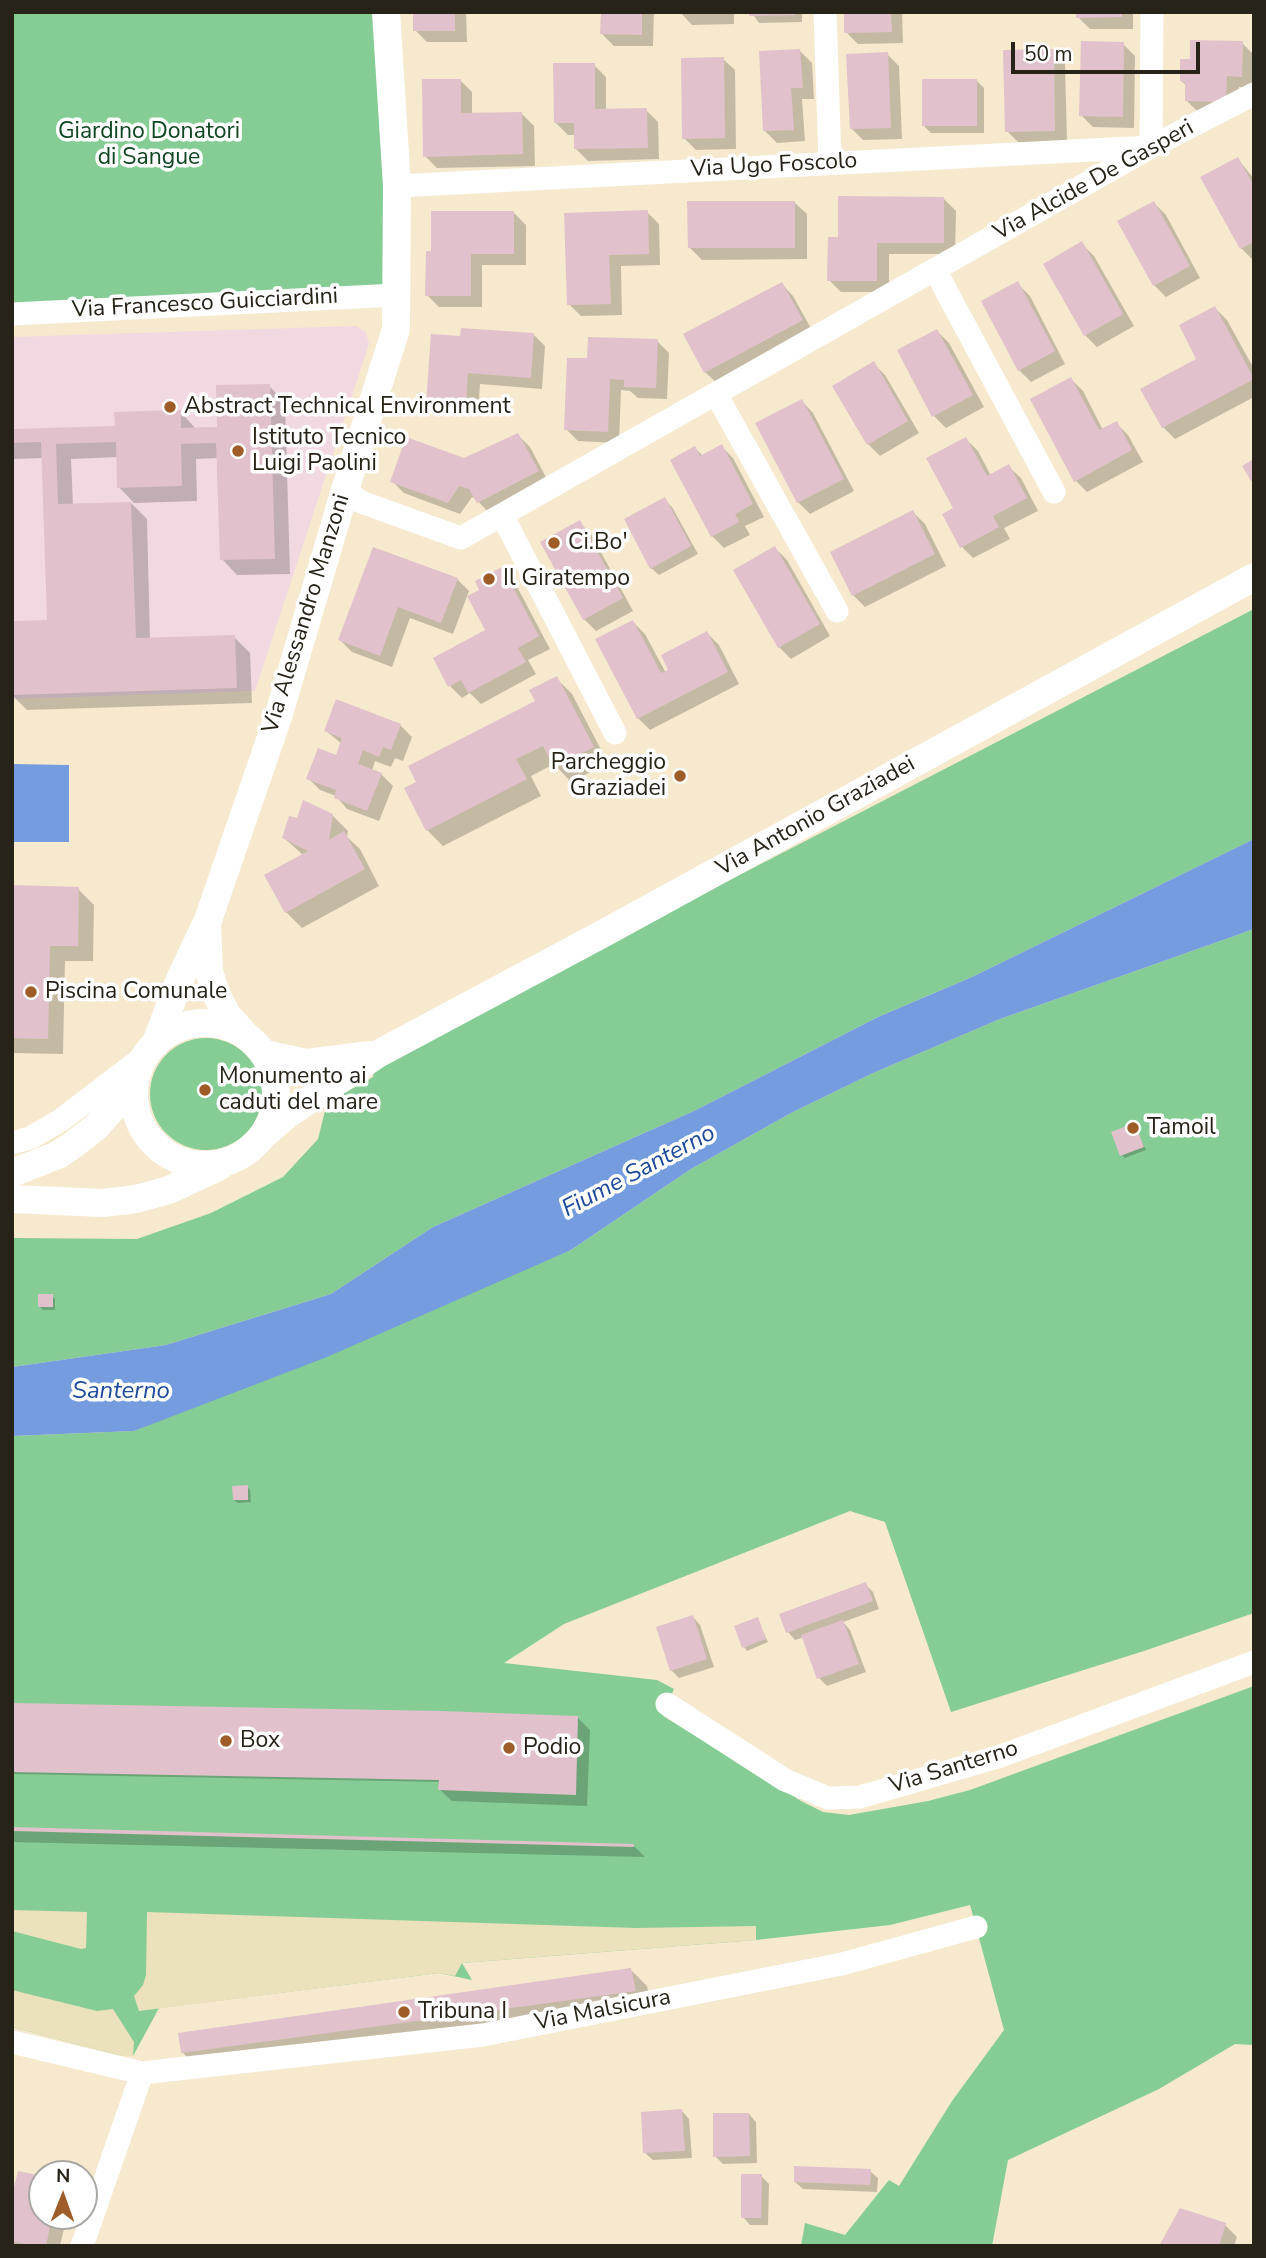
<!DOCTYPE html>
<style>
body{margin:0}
#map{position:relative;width:1266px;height:2258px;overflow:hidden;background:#f6e9ce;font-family:"Nunito Sans",sans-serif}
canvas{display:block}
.frame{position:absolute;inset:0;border:14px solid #282319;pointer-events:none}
.north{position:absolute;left:28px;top:2160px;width:70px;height:70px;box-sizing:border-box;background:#fff;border:2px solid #a9a7a3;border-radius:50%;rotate:1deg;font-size:19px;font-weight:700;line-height:28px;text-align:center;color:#282319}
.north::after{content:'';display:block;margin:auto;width:24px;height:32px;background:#9d5c28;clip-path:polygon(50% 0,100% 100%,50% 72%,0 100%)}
.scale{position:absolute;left:1011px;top:42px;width:189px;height:32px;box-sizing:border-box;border:4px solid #282319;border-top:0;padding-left:9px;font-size:21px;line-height:24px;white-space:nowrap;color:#282319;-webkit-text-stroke:5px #fff;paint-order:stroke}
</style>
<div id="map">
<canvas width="1266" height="2258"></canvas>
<div class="frame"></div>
<div class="north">N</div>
<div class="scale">50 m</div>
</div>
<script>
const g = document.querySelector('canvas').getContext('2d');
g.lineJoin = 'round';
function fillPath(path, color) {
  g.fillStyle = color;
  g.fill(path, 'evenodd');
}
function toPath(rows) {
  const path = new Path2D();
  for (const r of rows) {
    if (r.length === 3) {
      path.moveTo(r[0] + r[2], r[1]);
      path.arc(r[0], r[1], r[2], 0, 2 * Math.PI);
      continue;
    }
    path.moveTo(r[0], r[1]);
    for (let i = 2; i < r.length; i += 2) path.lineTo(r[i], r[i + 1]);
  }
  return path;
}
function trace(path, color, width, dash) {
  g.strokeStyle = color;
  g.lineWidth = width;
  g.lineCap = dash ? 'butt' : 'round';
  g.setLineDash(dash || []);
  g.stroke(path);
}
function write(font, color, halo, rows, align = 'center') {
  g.font = font + ' "Nunito Sans",sans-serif';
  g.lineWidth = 7;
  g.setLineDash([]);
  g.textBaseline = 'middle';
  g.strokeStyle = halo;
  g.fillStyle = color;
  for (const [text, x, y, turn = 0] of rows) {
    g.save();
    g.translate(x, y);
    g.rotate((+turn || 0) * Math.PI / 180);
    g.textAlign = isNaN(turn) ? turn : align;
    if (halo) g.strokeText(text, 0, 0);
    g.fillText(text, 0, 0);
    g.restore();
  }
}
const education = toPath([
 [356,326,366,332,369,344,255,691,12,699,12,337]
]);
const green = toPath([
 [12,12,393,12,401,304,12,324],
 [1254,609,1254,839,972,977,878,1017,696,1110,433,1227,331,1294,166,1345,12,1367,12,1238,137,1239,211,1213,283,1177,318,1139,327,1103,373,1077,376,1063],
 [1254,929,1254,1613,1147,1650,951,1712,885,1522,850,1511,564,1624,504,1663,657,1680,674,1689,663,1716,801,1801,823,1812,849,1815,928,1801,970,1790,1254,1686,1254,2045,1235,2044,1159,2089,1008,2160,992,2246,801,2246,805,2223,845,2235,889,2180,899,2186,952,2101,1004,2030,970,1905,890,1925,756,1940,462,1963,472,1980,439,1973,159,2008,133,2056,122,2056,12,2027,12,1436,134,1431,571,1250,691,1169,791,1113,873,1073,1000,1019],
 [206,1094,56]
]);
const sand = toPath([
 [12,1910,87,1912,86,1948,81,1949,12,1931],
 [147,1912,636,1928,756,1926,756,1940,462,1963,455,1976,439,1973,139,2011,134,1996,143,1985,146,1975],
 [12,1990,97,2011,113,2009,134,2042,133,2056,122,2056,12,2027]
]);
const water = toPath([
 [12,764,69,765,69,842,12,842],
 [1254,839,1254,929,1000,1019,873,1073,791,1113,691,1169,571,1250,327,1357,134,1431,12,1436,12,1367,166,1345,331,1294,433,1227,696,1110,878,1017,972,977]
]);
const shadow = toPath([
 [415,12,466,12,467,42,427,42,415,30],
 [602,12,654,12,653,46,614,46,602,34],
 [680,12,734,12,734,24,692,25],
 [751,12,802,12,802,22,759,23],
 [845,12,902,12,903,43,858,44,846,32],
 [1078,12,1133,12,1133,29,1090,29,1078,17],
 [1242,43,1254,55,1253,88,1239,87,1238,113,1198,112,1186,100,1187,86,1181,81,1191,61],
 [1123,44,1135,56,1134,128,1093,127,1081,115],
 [800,51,812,63,814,99,802,99,805,141,777,143,765,131],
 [1053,51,1065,63,1067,142,1019,143,1007,131],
 [887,54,899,66,902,139,863,140,851,128],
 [723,59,735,70,736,149,696,150,684,138],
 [594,65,606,77,606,111,646,110,658,122,659,159,588,161,576,149,576,135,568,135,556,123],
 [460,80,472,92,472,115,522,114,534,126,535,166,437,168,425,156],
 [977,81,984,88,984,133,931,133,923,125],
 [1238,159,1254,179,1253,260,1241,248],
 [944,199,956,211,955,254,889,254,889,292,841,292,829,280,840,239],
 [795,203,807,214,807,259,702,260,690,248],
 [1154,203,1166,215,1200,278,1166,297,1154,285],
 [647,212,659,224,660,265,621,266,622,315,581,316,569,304,566,214],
 [514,213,526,225,526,265,482,265,482,307,439,307,427,295],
 [1082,244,1094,256,1134,326,1097,347,1085,335],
 [782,284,793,296,813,332,717,383,705,372],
 [1018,284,1030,296,1065,364,1031,382,1019,370],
 [1215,308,1227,320,1254,369,1254,397,1175,439,1163,427,1143,389,1199,359],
 [937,331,949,343,984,407,946,428,934,416],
 [533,334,545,346,542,389,480,384,478,416,440,414,428,402,462,337],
 [657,341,669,353,667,399,638,398,630,391,621,390,619,443,578,441,566,429,589,360],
 [873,363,885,375,919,433,880,456,868,444],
 [1071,379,1083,391,1103,430,1116,423,1128,435,1143,462,1087,492,1075,480],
 [269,386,285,402,290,574,237,575,222,559,218,458,196,459,197,501,134,503,119,487,118,457,71,459,73,505,131,503,147,519,150,639,234,637,250,653,252,703,27,710,12,695,49,622,44,458,12,459,12,431,116,427,180,411,196,429,219,429],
 [802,401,813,413,854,491,810,514,798,502],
 [518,435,530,447,549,483,490,514,476,499,472,497,460,514,404,493,392,481,464,460],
 [966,439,978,451,991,476,1009,467,1021,478,1038,511,1004,528,1010,539,973,558,962,547,955,508],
 [721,446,733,458,764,517,745,526,750,535,724,548,712,536,695,448,703,456],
 [665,500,672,507,698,554,659,575,651,568],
 [913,512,925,524,946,566,865,607,853,595],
 [579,522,591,534,633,611,596,631,584,619],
 [775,548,787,560,830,636,791,659,779,647],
 [374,549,457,579,469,591,453,634,410,618,392,667,352,652,340,640],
 [502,569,514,581,550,649,528,660,536,674,481,704,470,693,462,698,450,686,488,630,481,590],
 [633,622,645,634,666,673,707,633,719,645,739,684,650,730,638,718],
 [556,678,572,694,608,763,571,782,554,764,531,776,541,796,443,846,427,830,406,789,537,701],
 [400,725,412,737,403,761,395,758,391,767,375,761,372,771,381,774,393,786,379,821,347,809,336,796,320,790,308,778,337,757,342,744,326,731],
 [332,815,348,831,347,837,360,849,379,886,302,928,286,912,303,855,284,838,298,820],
 [12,887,78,889,94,905,93,961,65,961,63,1054,12,1053],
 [1134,1125,1146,1150,1125,1158,1122,1155],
 [52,1296,55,1299,55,1310,43,1310,40,1307],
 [247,1486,250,1490,251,1502,238,1503,234,1500],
 [865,1584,873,1592,879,1609,843,1622,850,1630,866,1672,827,1686,819,1678,804,1637,795,1640,788,1632],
 [693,1617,700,1625,714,1667,679,1678,671,1670],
 [757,1619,768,1642,747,1651,744,1647],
 [12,1705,578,1718,590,1730,587,1806,452,1801,440,1790,440,1782,12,1774],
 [12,1828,633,1845,645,1857,12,1842],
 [631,1970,647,1986,651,2007,198,2068,182,2052],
 [682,2111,689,2119,692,2158,653,2160,645,2153],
 [749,2114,756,2122,757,2163,723,2164,715,2156],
 [870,2171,878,2178,877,2192,803,2189,795,2182],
 [761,2176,769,2184,768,2225,750,2225,743,2217],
 [42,2178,42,2216,67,2216,60,2246,12,2246,12,2203],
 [1225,2225,1237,2237,1234,2246,1161,2246]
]);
const building = toPath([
 [413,12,455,12,455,31,413,31],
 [601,12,642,12,642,35,600,34],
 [749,12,795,12,795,15,749,16],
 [844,12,891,12,892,32,844,33],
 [1076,12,1122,12,1122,17,1076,18],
 [1190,40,1243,41,1242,77,1227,76,1226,102,1185,101,1185,82,1180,81,1180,59,1190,59],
 [1081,41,1124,42,1123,117,1079,116],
 [800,49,803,88,791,88,794,130,763,131,759,51],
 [1054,49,1055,131,1005,132,1003,50],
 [888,52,891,128,850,129,846,54],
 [724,57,725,138,682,139,681,58],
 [553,63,595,63,595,109,647,108,648,148,574,149,574,123,554,123],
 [422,79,461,79,461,113,522,112,523,154,423,157],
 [922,79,977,79,977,126,922,126],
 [1238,157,1254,186,1254,242,1240,249,1200,177],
 [838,196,944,197,944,243,877,243,877,281,827,281,828,237,838,237],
 [687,201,795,201,795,248,688,248],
 [1154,201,1190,266,1153,286,1117,221],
 [648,210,649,254,609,255,611,304,567,305,564,213],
 [431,211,514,211,514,254,471,254,471,296,425,296,426,251,431,251],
 [1082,241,1123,314,1084,336,1043,264],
 [1018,281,1055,351,1018,371,981,301],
 [782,282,803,320,704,373,683,334],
 [1215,306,1254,379,1162,428,1140,389,1196,359,1179,325],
 [461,328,534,333,531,378,468,373,466,405,426,403,431,334,460,336],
 [937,329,973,395,932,417,897,350],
 [588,337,658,339,656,388,624,387,624,380,610,379,608,432,564,430,567,358,587,358],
 [874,361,908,421,867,445,832,386],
 [1071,377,1099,430,1117,421,1132,450,1074,482,1030,399],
 [270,384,275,559,220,560,216,443,181,444,182,486,117,488,116,442,56,444,58,504,131,502,136,638,235,635,237,688,12,695,12,621,47,620,41,442,12,443,12,429,115,426,114,412,181,410,181,428,217,427,216,385],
 [802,399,844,479,797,503,755,423],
 [518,433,539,471,477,503,469,489,459,486,448,503,390,482,406,437,464,458],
 [966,437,987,476,1009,464,1027,498,993,516,999,527,960,548,942,514,953,508,926,458],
 [722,444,753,504,735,514,739,522,711,537,670,460,695,446,700,456],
 [1254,459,1254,480,1251,481,1242,466],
 [665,497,691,546,650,569,624,519],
 [913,510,935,554,852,596,830,552],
 [580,520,623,598,583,620,540,542],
 [775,546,820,624,778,648,733,570],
 [373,547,458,578,441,623,398,607,380,656,338,640],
 [502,567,539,636,518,648,526,662,468,693,461,680,448,687,433,658,485,630,467,596,479,590,475,581],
 [633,620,661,673,668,670,661,655,707,631,728,672,637,719,595,639],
 [557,676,594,747,554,767,543,746,516,759,527,779,426,831,404,788,416,782,408,766,535,701,529,690],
 [336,699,401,724,391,750,383,747,379,757,363,750,358,764,382,773,367,811,334,798,336,790,306,779,318,748,336,755,342,738,324,731],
 [303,800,333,814,329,840,344,831,365,869,285,913,264,875,308,851,282,838,289,816,297,818],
 [12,885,79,887,78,946,50,946,48,1039,12,1038],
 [1135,1123,1144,1147,1120,1156,1111,1132],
 [38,1294,53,1294,53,1307,38,1307],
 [248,1485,248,1500,233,1500,232,1486],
 [866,1582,873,1601,786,1633,779,1614],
 [693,1615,707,1659,670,1671,656,1627],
 [758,1617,766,1639,742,1648,734,1626],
 [843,1620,859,1664,817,1679,801,1635],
 [12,1703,441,1711,578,1716,576,1795,438,1790,439,1780,12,1772],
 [12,1827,634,1844,634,1847,12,1831],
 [631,1968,636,1991,181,2053,178,2033],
 [682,2109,685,2151,643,2153,641,2112],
 [713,2113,749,2113,750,2156,713,2157],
 [794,2166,871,2169,870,2185,794,2182],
 [18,2171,42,2176,42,2216,52,2216,46,2246,32,2246,12,2241,12,2195],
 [741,2174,762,2174,761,2218,741,2218],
 [1180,2208,1226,2223,1219,2246,1159,2246]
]);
const minor = toPath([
 [825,12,830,162],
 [397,186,1151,147,1152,12],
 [935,270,1054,492],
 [12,314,397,295],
 [716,394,837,611],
 [345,490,361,502,461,538,1151,147,1254,94],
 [502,515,615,733],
 [12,1143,30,1138,61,1120,146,1055],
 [667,1704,785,1780,828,1798,860,1797,1001,1756,1254,1662],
 [12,2042,142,2073,483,2035,842,1964,976,1927],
 [82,2246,142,2073]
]);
const tertiary = toPath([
 [207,927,209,971,216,994,227,1015,246,1036],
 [205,1094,71],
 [156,1043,180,979,208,920,278,717,345,490,396,329,397,186,386,12],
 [265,1054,307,1063,370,1055],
 [266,1133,288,1114,376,1055,606,932,1254,577],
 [12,1173,58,1155,73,1145,96,1127,135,1083],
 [12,1199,103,1203,136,1199,169,1190,220,1166]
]);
const markers = [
 [170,407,7,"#9d5c28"],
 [238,451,7,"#9d5c28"],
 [554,543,7,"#9d5c28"],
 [489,579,7,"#9d5c28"],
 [680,776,7,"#9d5c28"],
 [31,992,7,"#9d5c28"],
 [205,1090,7,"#9d5c28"],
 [1133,1128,7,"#9d5c28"],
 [226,1741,7,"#9d5c28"],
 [509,1748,7,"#9d5c28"],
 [404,2012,7,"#9d5c28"]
];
const parkNames = [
 ["Giardino Donatori",149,132],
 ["di Sangue",149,158]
];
const streetNames = [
 ["Via Ugo Foscolo",774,166,-3],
 ["Via Alcide De Gasperi",1094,181,-29],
 ["Via Francesco Guicciardini",205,304,-3],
 ["Via Alessandro Manzoni",307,614,-73],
 ["Via Antonio Graziadei",816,817,-29],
 ["Via Santerno",954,1768,-17],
 ["Via Malsicura",603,2011,-11]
];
const poiNames = [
 ["Abstract Technical Environment",184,407],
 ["Istituto Tecnico",252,438],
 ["Luigi Paolini",252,464],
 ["Ci.Bo'",568,543],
 ["Il Giratempo",503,579],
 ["Parcheggio",666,763,"right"],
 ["Graziadei",666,789,"right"],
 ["Piscina Comunale",45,992],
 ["Monumento ai",219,1077],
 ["caduti del mare",219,1103],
 ["Tamoil",1147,1128],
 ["Box",240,1741],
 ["Podio",523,1748],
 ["Tribuna I",418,2012]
];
const waterNames = [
 ["Fiume Santerno",639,1172,-28],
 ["Santerno",121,1392]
];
fillPath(education, '#f2d9e1');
fillPath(green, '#85cd95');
fillPath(sand, '#ebe1bc');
fillPath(water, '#749cdf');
fillPath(shadow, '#0003');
fillPath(building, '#e1c1cb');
trace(minor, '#fff', 23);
trace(tertiary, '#fff', 28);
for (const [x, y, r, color] of markers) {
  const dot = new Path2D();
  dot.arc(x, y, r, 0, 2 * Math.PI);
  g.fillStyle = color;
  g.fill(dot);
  trace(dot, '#fff', 2.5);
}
write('23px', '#0f4521', '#fff', parkNames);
write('23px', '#282319', '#fff', streetNames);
write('23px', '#282319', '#fff', poiNames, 'left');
write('italic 24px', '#1d4b9a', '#fff', waterNames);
</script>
